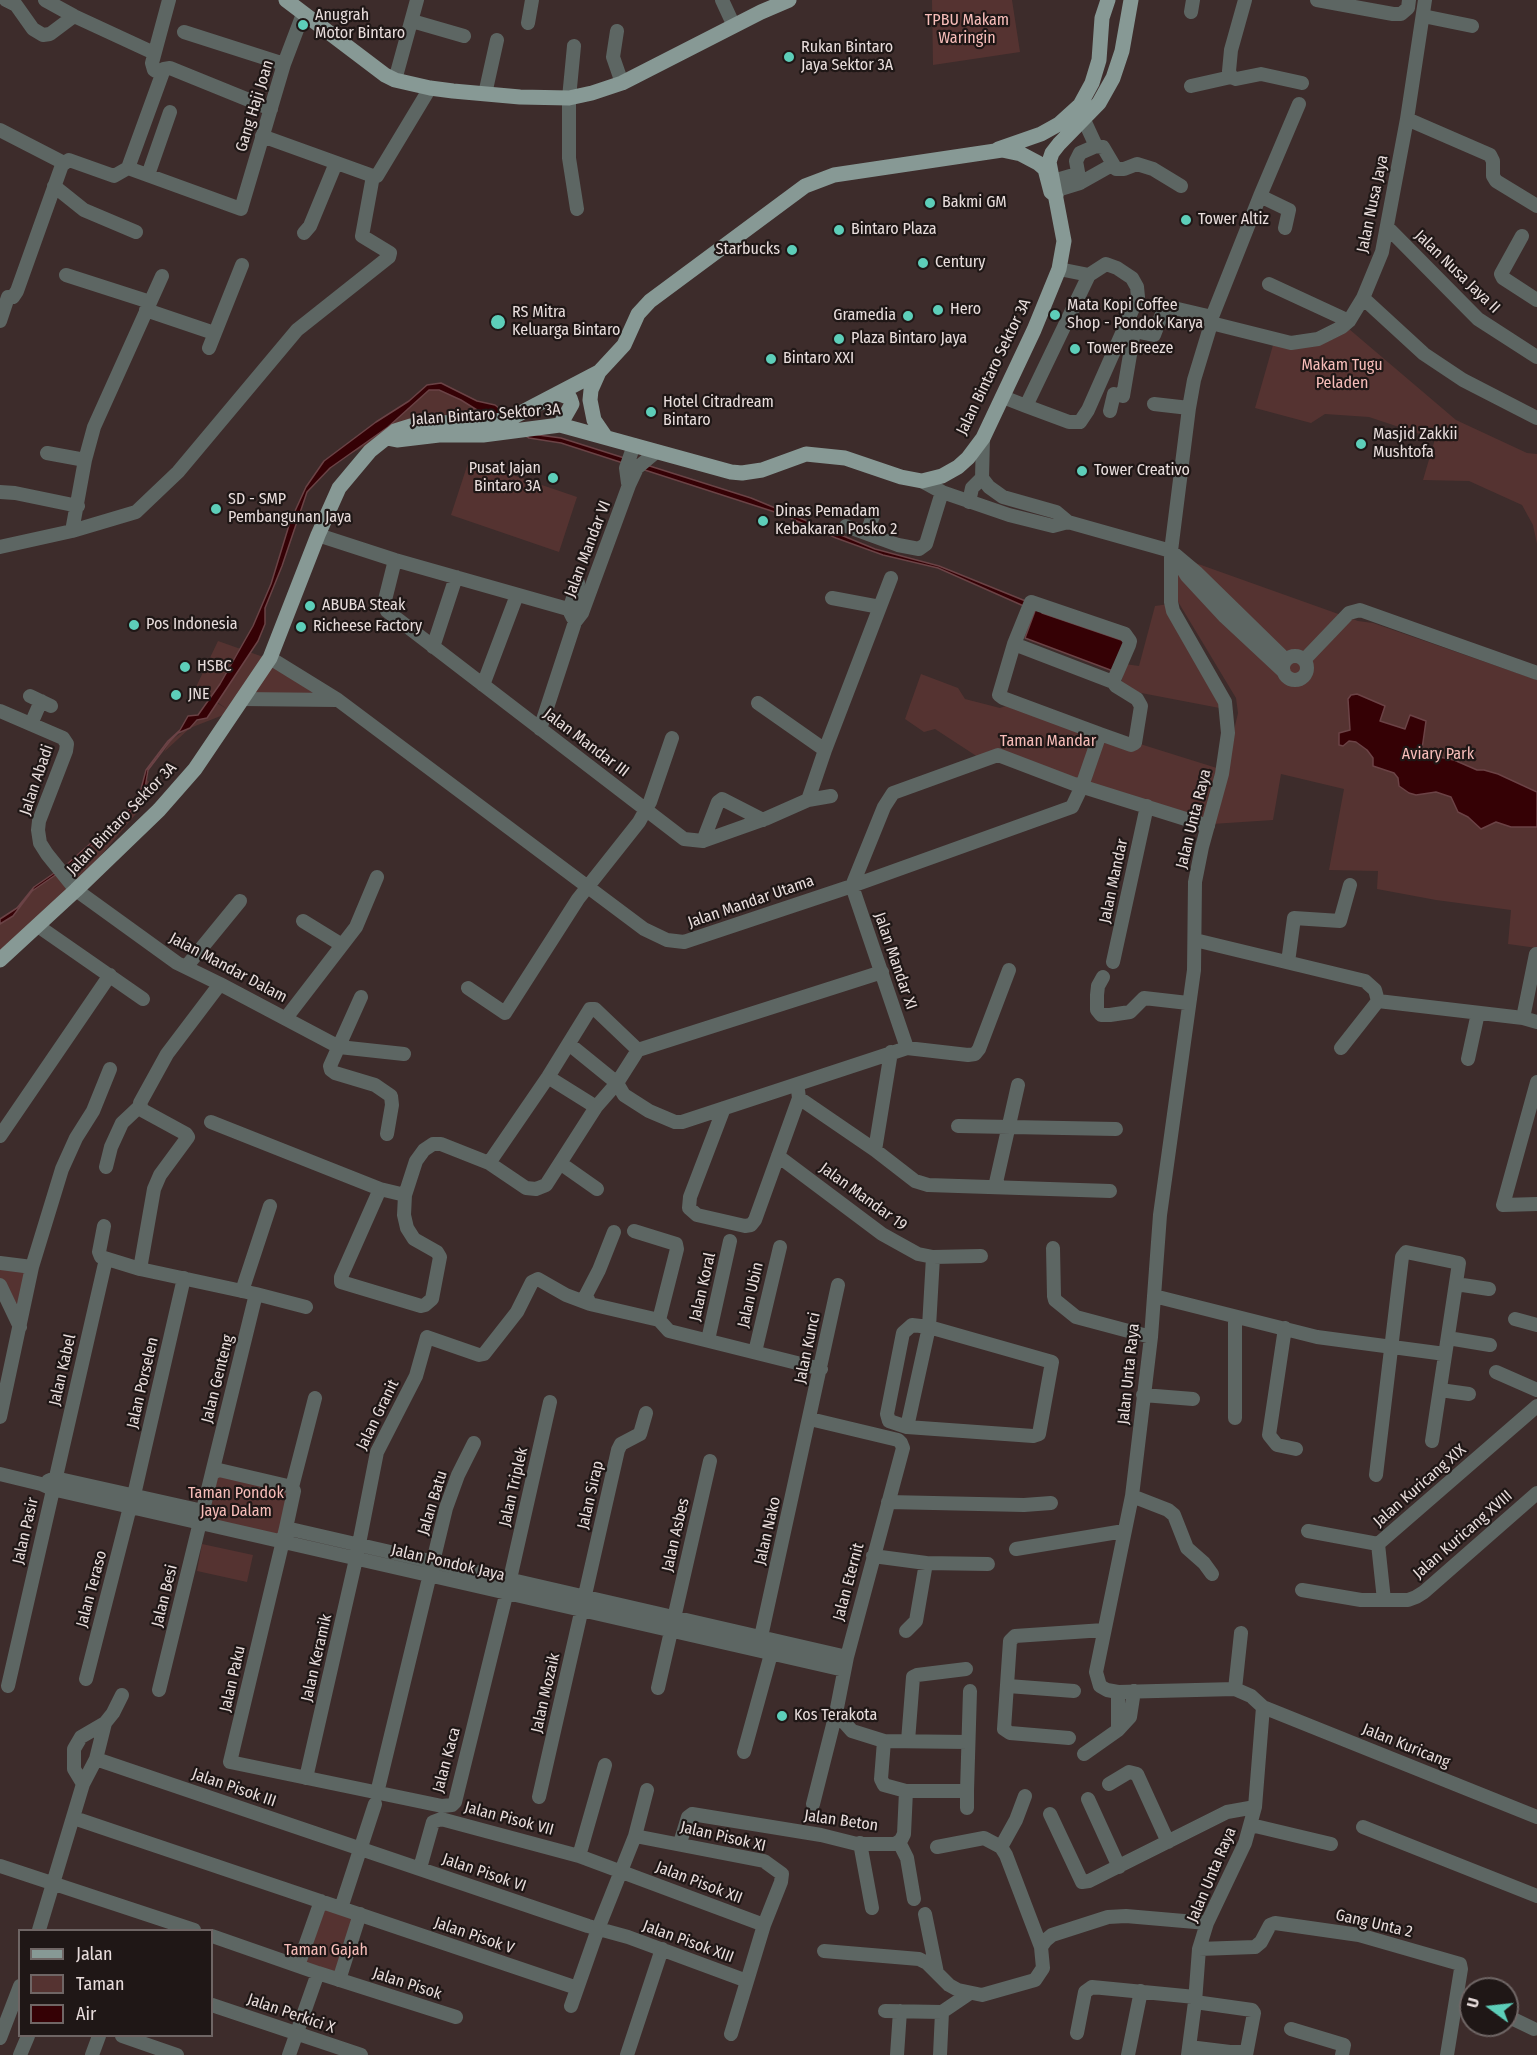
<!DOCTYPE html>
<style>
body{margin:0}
#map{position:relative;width:1537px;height:2055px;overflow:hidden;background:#3d2c2b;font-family:"Fira Sans Condensed",sans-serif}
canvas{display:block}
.legend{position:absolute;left:18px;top:1929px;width:195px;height:108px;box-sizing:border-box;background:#1f1716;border:2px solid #6f6665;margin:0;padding:8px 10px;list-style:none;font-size:18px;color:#e8dddc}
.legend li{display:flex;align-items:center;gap:12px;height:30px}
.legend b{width:30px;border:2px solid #6f6665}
.north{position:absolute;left:1459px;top:1977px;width:60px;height:60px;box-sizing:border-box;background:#1f1716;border:2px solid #6f6665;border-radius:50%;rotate:285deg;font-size:16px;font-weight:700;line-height:24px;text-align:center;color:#e8dddc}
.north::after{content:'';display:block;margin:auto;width:21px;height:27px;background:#5dceb9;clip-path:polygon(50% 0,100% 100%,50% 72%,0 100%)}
</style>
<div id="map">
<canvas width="1537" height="2055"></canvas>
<ul class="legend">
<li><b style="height:8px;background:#879995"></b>Jalan</li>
<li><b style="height:16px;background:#553331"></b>Taman</li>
<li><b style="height:16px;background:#350105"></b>Air</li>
</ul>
<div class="north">U</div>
</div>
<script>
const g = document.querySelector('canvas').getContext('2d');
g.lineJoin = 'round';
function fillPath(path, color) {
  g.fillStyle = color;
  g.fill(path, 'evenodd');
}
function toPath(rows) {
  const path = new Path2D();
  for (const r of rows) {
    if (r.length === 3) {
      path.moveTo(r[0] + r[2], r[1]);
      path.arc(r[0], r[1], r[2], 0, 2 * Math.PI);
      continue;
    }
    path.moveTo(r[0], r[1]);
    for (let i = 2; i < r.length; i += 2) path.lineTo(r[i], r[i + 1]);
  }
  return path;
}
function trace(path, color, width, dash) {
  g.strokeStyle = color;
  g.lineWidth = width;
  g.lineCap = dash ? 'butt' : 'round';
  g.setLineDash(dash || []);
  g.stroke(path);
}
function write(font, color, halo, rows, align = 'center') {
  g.font = font + ' "Fira Sans Condensed",sans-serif';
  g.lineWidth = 4.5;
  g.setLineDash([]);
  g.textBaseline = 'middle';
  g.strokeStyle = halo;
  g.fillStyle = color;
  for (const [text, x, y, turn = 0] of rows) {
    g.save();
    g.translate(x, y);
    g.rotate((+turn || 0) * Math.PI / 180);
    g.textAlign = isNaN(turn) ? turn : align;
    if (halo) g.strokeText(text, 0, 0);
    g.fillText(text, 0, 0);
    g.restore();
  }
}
const green = toPath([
 [932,0,1012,0,1020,52,933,65],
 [1349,329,1456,420,1527,453,1537,454,1537,544,1533,525,1522,505,1469,481,1423,480,1435,439,1369,417,1325,414,1311,423,1255,408,1273,345],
 [435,389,461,400,477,410,488,412,398,428,343,458,388,427,429,390],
 [469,460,577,497,559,552,451,515],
 [1173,555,1358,621,1373,623,1537,680,1537,948,1508,944,1511,910,1436,900,1377,889,1378,871,1329,870,1344,789,1281,774,1273,820,1212,824,1238,713,1236,698,1174,595],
 [1169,604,1230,710,1136,692,1121,684,1125,664,1139,666,1155,606],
 [218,641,269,659,337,697,241,698,231,712,190,728,164,752,170,741,209,713,217,703,227,709,196,687],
 [921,674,958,688,965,699,1000,708,1017,702,1103,733,1084,783,998,753,981,759,935,729,924,732,905,719],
 [1105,733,1220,769,1211,825,1085,783],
 [146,779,157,789,75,886,0,959,0,924,13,916,32,891,46,880,55,875,74,886,67,867,140,803],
 [0,1263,32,1267,20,1327,0,1285],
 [213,1472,292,1490,282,1540,202,1523],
 [202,1544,253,1555,247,1582,197,1571],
 [321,1901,360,1914,339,1980,298,1966]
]);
const water = toPath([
 [441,383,477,401,495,405,531,434,561,438,751,498,875,549,939,566,1028,602,1042,609,1042,613,1127,642,1113,671,1025,638,1035,611,938,568,883,555,836,538,781,514,561,443,529,438,488,412,477,410,461,400,439,390,429,390,388,427,330,468,307,492,282,566,265,608,265,624,258,641,207,718,197,720,190,728,178,733,170,741,148,770,145,788,140,803,67,867,32,891,13,916,0,924,0,919,17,908,34,887,66,865,132,807,141,789,146,770,168,741,180,730,188,716,198,715,220,684,253,626,271,584,290,522,306,487,324,461,376,422,409,401,427,385,441,383],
 [1357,694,1385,706,1380,721,1405,729,1410,715,1426,721,1422,749,1429,755,1454,760,1477,770,1484,770,1498,774,1537,792,1537,827,1511,827,1496,822,1481,829,1468,817,1458,812,1451,797,1436,792,1416,795,1409,793,1399,786,1398,778,1394,773,1373,766,1373,758,1367,750,1356,742,1349,741,1343,746,1339,745,1339,733,1350,730,1348,699,1351,695,1357,694]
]);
const minor = toPath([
 [6,0,16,5,33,29,43,35,50,34,74,16],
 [45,0,74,16,154,53],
 [722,0,734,26],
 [1245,0,1231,50,1229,71,1231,77,1236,79,1261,74,1302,83],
 [1317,0,1393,14,1401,14,1408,8,1409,0],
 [1191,12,1193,0],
 [1423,16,1472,26],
 [412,21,464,36],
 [528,23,532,0],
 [617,31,613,57,622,83],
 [184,32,284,64],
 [574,46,569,98,569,158,577,209],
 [161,74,154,70,152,63,169,0],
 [395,80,417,0],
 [1191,86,1231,77],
 [485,94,497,40],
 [1407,119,1490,155,1493,161,1493,176,1496,181,1537,206],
 [1084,120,1096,146],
 [0,130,64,163],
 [262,136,373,176,377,176,430,88],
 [128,168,241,209,284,64,303,14],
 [148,175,170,112],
 [1053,181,1077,174],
 [1080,183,1076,161,1080,153,1096,146,1103,147,1116,169,1124,169,1137,164,1153,169,1181,186],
 [54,186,84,210,136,232],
 [1054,191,1080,183,1112,165],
 [1260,196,1289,210,1285,228],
 [1387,227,1478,319,1537,357],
 [304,233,310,226,336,163],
 [1522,236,1501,274,1503,278,1537,300],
 [1059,269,1089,275],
 [66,275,150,302],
 [1269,284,1349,321],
 [1363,298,1424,354,1463,380,1537,418],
 [146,310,214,333],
 [0,321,8,297,13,297,17,291,62,165,69,160,114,176,128,168,164,69,170,68,271,109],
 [1211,324,1212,317,1260,196,1299,104],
 [209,348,242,265],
 [1003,397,1026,406,1069,422,1080,422,1088,410,1138,297,1137,287,1132,278,1117,268,1106,264,1089,275,1026,406],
 [1154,404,1189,408],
 [1110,411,1114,394,1123,396,1134,331,1154,335,1165,306,1212,317],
 [983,438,982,478,989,487,1003,497,1056,512,1068,522,1171,551,1196,572,1286,660],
 [47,453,85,460],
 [922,481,942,492,1009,515,1053,526,1068,522],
 [628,483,626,468,634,445],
 [0,492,15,493,78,506],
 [969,502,972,488,982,478],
 [846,526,898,545,919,549,926,544,942,492],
 [72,531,85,460,94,427,162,276],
 [867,533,874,513],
 [318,535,395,560,582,613],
 [0,547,72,531,136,512,178,472,297,330,389,257,390,253,362,236,373,176],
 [395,560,385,600,385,606,387,611,684,839,703,841,765,819,808,800,831,796],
 [1179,563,1187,576,1225,617,1284,672],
 [832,598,880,607],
 [573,618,569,610,578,583],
 [1014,644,1113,682,1116,686,1137,699,1141,706,1135,743,1131,745,1100,734],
 [433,647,456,577],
 [1295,668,12],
 [270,658,338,700,644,929,667,940,684,942,852,886,1072,807,1082,786,1100,734,1003,698,999,695,1014,644,1031,602,1125,634,1130,641,1129,645,1113,682],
 [1305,659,1349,613,1360,610,1537,673],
 [483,685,517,595],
 [30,696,51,706],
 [242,699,336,700],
 [758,703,825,750],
 [0,711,63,738,67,744,66,751,39,821,38,830,40,843,47,854,76,890,177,963,220,984,339,1047,404,1054],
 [31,724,41,701],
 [540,729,575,622,582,613,629,485,637,468,656,452],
 [808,800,825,750,891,578],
 [703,841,718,802,722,799,763,820],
 [303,921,342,945],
 [38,926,143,999],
 [1195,940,1365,981,1375,990,1378,1001,1523,1018,1537,1022],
 [1113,962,1147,806],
 [1288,962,1294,918,1340,921,1350,885],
 [186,967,240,901],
 [1103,977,1098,986,1097,995,1097,1010,1101,1015,1110,1015,1130,1012,1144,998,1188,1003],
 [468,988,505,1013,578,899,639,822,650,802,672,738],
 [361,997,330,1066,331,1070,335,1073,375,1085,391,1096,392,1105,387,1134],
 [286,1018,356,927,377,877],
 [1523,1018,1536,954],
 [569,1044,617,1083,624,1095,649,1111,675,1122,682,1122,907,1048,968,1055,975,1054,979,1049,1009,970],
 [907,1048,852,886,884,807,893,793,998,755,1074,784,1208,826],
 [1341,1048,1378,1001],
 [1468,1059,1478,1013],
 [548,1077,596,1107],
 [1537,1082,1503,1205,1537,1204],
 [798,1090,799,1098,875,1150,891,1052],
 [724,1108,690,1197,689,1208,697,1215,745,1226,751,1225,755,1220,799,1098],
 [211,1122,380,1189,405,1195,404,1215,407,1228,414,1239,437,1252,440,1257,432,1299,425,1305,421,1306,341,1282,341,1277,380,1189],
 [958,1126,1116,1129],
 [0,1136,110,975],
 [875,1150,915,1181,928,1185,1110,1191],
 [778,1156,882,1234,918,1254,933,1257,929,1327,907,1427],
 [489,1163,548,1077,590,1009,595,1009,638,1050],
 [560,1163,597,1189],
 [106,1167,111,1147,122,1123,139,1107],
 [995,1187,1018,1085],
 [405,1195,416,1161,424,1150,433,1144,441,1144,489,1163,526,1188,536,1189,546,1185,596,1107,617,1083,638,1050,882,972],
 [104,1226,99,1252,101,1257,140,1269,256,1294,306,1307],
 [634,1231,676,1244,677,1249,659,1320],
 [1053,1248,1054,1296,1055,1300,1076,1317,1151,1337],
 [933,1257,981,1256],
 [0,1263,32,1267],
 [140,1269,154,1189,160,1175,188,1137,186,1134,142,1110,140,1103,167,1054,220,984],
 [1456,1284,1489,1289],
 [0,1285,20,1327],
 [242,1291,270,1206],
 [1154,1296,1317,1337,1445,1354],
 [590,1304,586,1295,599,1270,614,1232],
 [1515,1319,1537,1325],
 [912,1325,929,1327,1052,1362,1039,1434,1033,1436,907,1427,889,1421,887,1414,902,1338,903,1333,912,1325],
 [1285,1328,1269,1435,1277,1445,1296,1449],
 [1448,1338,1490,1345],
 [708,1340,730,1241],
 [755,1352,780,1247],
 [1496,1372,1537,1390],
 [1440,1390,1469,1394],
 [1143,1395,1193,1399],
 [0,1417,32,1267,62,1169,76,1138,93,1111,110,1069],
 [1235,1418,1235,1317],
 [810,1419,898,1440,901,1443,903,1448,847,1657,836,1713,852,1731,884,1741,968,1742],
 [212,1473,256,1294],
 [0,1474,41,1484,52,1489,844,1670],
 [1376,1475,1402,1257,1406,1252,1459,1263,1432,1441],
 [48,1481,55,1478,203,1511],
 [292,1487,315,1398],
 [134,1495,184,1278],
 [1132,1496,1168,1510,1174,1515,1187,1548,1204,1563,1212,1574],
 [888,1502,1024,1505,1051,1503],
 [286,1528,847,1657],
 [1308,1531,1378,1544,1537,1406],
 [1378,1544,1384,1600],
 [1016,1549,1124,1531],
 [873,1556,926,1563,988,1564],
 [1302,1590,1361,1600,1408,1600,1416,1597,1424,1592,1537,1493],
 [906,1631,916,1621,926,1563],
 [759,1646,838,1285],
 [86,1679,130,1507],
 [8,1686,106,1259],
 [1008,1686,1074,1691],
 [658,1688,710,1461],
 [1235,1689,1241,1633],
 [159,1690,212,1473,219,1470,292,1487,294,1491,286,1528,230,1762,442,1806,452,1805,455,1802,510,1579,550,1402],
 [1118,1692,1118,1730],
 [1263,1707,1537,1817],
 [1069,1738,1010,1733,1004,1729,1010,1641,1015,1636,1104,1630],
 [884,1741,881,1779,884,1785,906,1791,967,1791,967,1808],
 [908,1741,913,1677,917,1675,966,1669],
 [744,1752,771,1654],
 [1084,1754,1118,1730,1130,1717,1134,1691],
 [96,1759,588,1926,628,1937,747,1981],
 [306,1778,356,1559,377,1452,416,1376,427,1337,479,1355,484,1354,517,1312,532,1282,538,1279,566,1295,590,1304,659,1320,669,1331,821,1369],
 [83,1784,96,1759,105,1723],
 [1109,1784,1129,1772,1137,1774,1168,1842],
 [967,1791,970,1691],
 [377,1793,446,1508,458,1475,474,1443],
 [539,1797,618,1450,621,1444,640,1434,646,1413],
 [1088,1799,1119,1867],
 [813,1804,836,1713],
 [1050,1814,1082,1882,1089,1881,1227,1812,1255,1807],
 [74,1818,577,1988],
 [1251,1825,1331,1844],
 [1363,1827,1537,1896],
 [635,1836,764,1861,782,1874,781,1882,764,1925,731,2034],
 [899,1842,907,1858,914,1899],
 [680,1843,688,1817,692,1814,821,1835,857,1844,895,1844,901,1840,904,1834,906,1791],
 [860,1843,872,1908],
 [937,1847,984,1838,1001,1847,1006,1855,1041,1947],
 [1001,1847,1016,1820,1025,1796],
 [579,1856,605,1765],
 [0,1866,194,1930],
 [420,1868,433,1822,441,1819,579,1856,764,1925],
 [341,1908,375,1804],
 [925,1914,937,1973],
 [39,1930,83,1784,74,1769,74,1749,81,1737,105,1723,113,1713,122,1695],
 [212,1936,318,1973,456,2017],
 [1199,1949,1255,1947,1261,1942,1270,1925,1275,1923,1359,1935,1460,1964,1461,1969,1447,2055],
 [824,1951,919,1959,927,1963,949,1985,958,1990,982,1995,1035,1980,1043,1968,1041,1947,1046,1940,1052,1935,1108,1917,1126,1916,1207,1923],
 [298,1966,321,1901],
 [339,1980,360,1914],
 [1195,2002,1252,2010,1254,2013,1246,2055],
 [212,2005,361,2055],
 [571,2006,598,1929,635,1836,647,1790],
 [885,2011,942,2012,970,1993],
 [1507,2016,1534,2029],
 [1291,2029,1344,2045,1342,2055],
 [1077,2033,1085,1992,1092,1987,1195,1997],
 [122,2036,177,2055],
 [0,2038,20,1986],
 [1189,2047,1230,2052,1246,2052],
 [20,2055,28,2036],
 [92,2055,99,2036],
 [289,2055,318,1973],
 [627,2055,662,1949],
 [897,2055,900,2011],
 [940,2055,942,2012],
 [1128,2055,1141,1991],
 [1188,2055,1195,2002,1199,1949,1207,1923,1245,1843,1255,1807,1263,1707,1251,1696,1235,1689,1118,1692,1107,1690,1100,1686,1096,1672,1132,1496,1151,1337,1160,1215,1194,970,1195,882,1202,847,1222,774,1228,733,1225,702,1173,611,1171,602,1171,551,1189,408,1194,380,1211,324,1215,324,1291,343,1318,339,1342,327,1349,321,1363,298,1382,252,1407,119,1425,0]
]);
const major = toPath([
 [286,0,385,75,395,80,430,88,453,91,520,97,569,98,592,93,622,83,761,12,789,0],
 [998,149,1041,134,1059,124,1080,105,1092,83,1099,60,1102,18,1108,0],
 [599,372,591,390,590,400,594,420,605,436],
 [560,394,570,398,572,404,560,425],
 [387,438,397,440,439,435,483,435,560,425,731,472,742,473,762,470,806,454,845,458,901,477,922,481,942,476,958,467,968,458,983,438,1034,330,1059,269,1064,241,1049,162,1052,153,1059,144,1099,103,1113,78,1122,51,1131,0],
 [0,960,76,890,159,810,195,769,270,658,318,535,339,488,370,451,395,431,411,426,435,423,496,421,513,417,599,372,624,345,638,314,650,301,805,186,834,175,1002,150,1021,154,1038,163,1045,169,1051,192,1056,196]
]);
const markers = [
 [303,25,6,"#5dceb9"],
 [789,57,6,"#5dceb9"],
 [930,203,6,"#5dceb9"],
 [1186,220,6,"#5dceb9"],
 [839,230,6,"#5dceb9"],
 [792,250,6,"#5dceb9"],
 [923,263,6,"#5dceb9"],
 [938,310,6,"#5dceb9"],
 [1055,315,6,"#5dceb9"],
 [908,316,6,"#5dceb9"],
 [498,322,8,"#5dceb9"],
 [839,339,6,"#5dceb9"],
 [1075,349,6,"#5dceb9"],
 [771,359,6,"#5dceb9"],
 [651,412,6,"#5dceb9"],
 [1361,444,6,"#5dceb9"],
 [1082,471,6,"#5dceb9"],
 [553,478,6,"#5dceb9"],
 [216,509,6,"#5dceb9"],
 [763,521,6,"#5dceb9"],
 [310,606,6,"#5dceb9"],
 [134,625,6,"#5dceb9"],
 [301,627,6,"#5dceb9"],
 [185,667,6,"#5dceb9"],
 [176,695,6,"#5dceb9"],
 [782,1716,6,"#5dceb9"]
];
const poiNames = [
 ["Anugrah",315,16],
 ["Motor Bintaro",315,34],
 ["Rukan Bintaro",801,48],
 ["Jaya Sektor 3A",801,66],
 ["Bakmi GM",942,203],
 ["Tower Altiz",1198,220],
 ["Bintaro Plaza",851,230],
 ["Starbucks",780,250,"right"],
 ["Century",935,263],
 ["Mata Kopi Coffee",1067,306],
 ["Shop - Pondok Karya",1067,324],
 ["Hero",950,310],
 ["RS Mitra",512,313],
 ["Keluarga Bintaro",512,331],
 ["Gramedia",896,316,"right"],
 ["Plaza Bintaro Jaya",851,339],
 ["Tower Breeze",1087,349],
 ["Bintaro XXI",783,359],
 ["Hotel Citradream",663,403],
 ["Bintaro",663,421],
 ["Masjid Zakkii",1373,435],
 ["Mushtofa",1373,453],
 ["Pusat Jajan",541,469,"right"],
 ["Bintaro 3A",541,487,"right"],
 ["Tower Creativo",1094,471],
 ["SD - SMP",228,500],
 ["Pembangunan Jaya",228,518],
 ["Dinas Pemadam",775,512],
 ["Kebakaran Posko 2",775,530],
 ["ABUBA Steak",322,606],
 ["Pos Indonesia",146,625],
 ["Richeese Factory",313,627],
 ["HSBC",197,667],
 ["JNE",188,695],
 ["Kos Terakota",794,1716]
];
const parkNames = [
 ["TPBU Makam",967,21],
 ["Waringin",967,39],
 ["Makam Tugu",1342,366],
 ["Peladen",1342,384],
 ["Taman Mandar",1048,742],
 ["Aviary Park",1438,755],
 ["Taman Pondok",236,1494],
 ["Jaya Dalam",236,1512],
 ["Taman Gajah",326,1951]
];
const streetNames = [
 ["Gang Haji Joan",255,106,-73],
 ["Jalan Nusa Jaya",1373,204,-78],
 ["Jalan Nusa Jaya II",1457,272,44],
 ["Jalan Bintaro Sektor 3A",994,367,-64],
 ["Jalan Bintaro Sektor 3A",486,415,-4],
 ["Jalan Mandar VI",588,549,-69],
 ["Jalan Mandar III",586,743,37],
 ["Jalan Abadi",37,780,-71],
 ["Jalan Bintaro Sektor 3A",122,819,-46],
 ["Jalan Unta Raya",1194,819,-76],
 ["Jalan Mandar",1114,881,-78],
 ["Jalan Mandar Utama",751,902,-19],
 ["Jalan Mandar XI",895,961,71],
 ["Jalan Mandar Dalam",228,968,28],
 ["Jalan Mandar 19",863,1197,36],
 ["Jalan Koral",703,1287,-77],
 ["Jalan Ubin",751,1295,-77],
 ["Jalan Kunci",808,1348,-78],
 ["Jalan Kabel",63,1370,-77],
 ["Jalan Unta Raya",1129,1374,-84],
 ["Jalan Genteng",218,1379,-76],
 ["Jalan Porselen",143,1383,-77],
 ["Jalan Granit",378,1415,-64],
 ["Jalan Kuricang XIX",1420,1486,-41],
 ["Jalan Triplek",514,1487,-77],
 ["Jalan Sirap",591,1495,-77],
 ["Jalan Batu",433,1503,-73],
 ["Jalan Pasir",26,1531,-77],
 ["Jalan Nako",768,1531,-77],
 ["Jalan Asbes",676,1535,-77],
 ["Jalan Kuricang XVIII",1463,1535,-41],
 ["Jalan Pondok Jaya",448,1563,13],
 ["Jalan Eternit",849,1582,-75],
 ["Jalan Teraso",92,1589,-75],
 ["Jalan Besi",165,1596,-76],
 ["Jalan Keramik",317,1658,-77],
 ["Jalan Paku",233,1679,-77],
 ["Jalan Mozaik",546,1693,-77],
 ["Jalan Kuricang",1406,1746,22],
 ["Jalan Kaca",447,1760,-75],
 ["Jalan Pisok III",234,1788,19],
 ["Jalan Pisok VII",509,1819,15],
 ["Jalan Beton",841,1821,8],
 ["Jalan Pisok XI",723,1837,13],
 ["Jalan Pisok VI",484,1873,19],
 ["Jalan Unta Raya",1212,1875,-67],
 ["Jalan Pisok XII",699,1883,21],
 ["Gang Unta 2",1374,1924,13],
 ["Jalan Pisok V",474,1936,19],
 ["Jalan Pisok XIII",688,1942,20],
 ["Jalan Pisok",407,1984,18],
 ["Jalan Perkici X",291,2014,19]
];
fillPath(green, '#553331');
fillPath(water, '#350105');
trace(water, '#6b4346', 1.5);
trace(minor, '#5d6663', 14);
trace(major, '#879995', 15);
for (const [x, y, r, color] of markers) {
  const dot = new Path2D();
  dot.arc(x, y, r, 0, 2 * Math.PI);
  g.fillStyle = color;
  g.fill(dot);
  trace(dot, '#1f1716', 2);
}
write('16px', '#e8dddc', '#1f1716', poiNames, 'left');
write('16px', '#f7bdb9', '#1f1716', parkNames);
write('16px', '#e8dddc', '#1f1716', streetNames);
</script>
